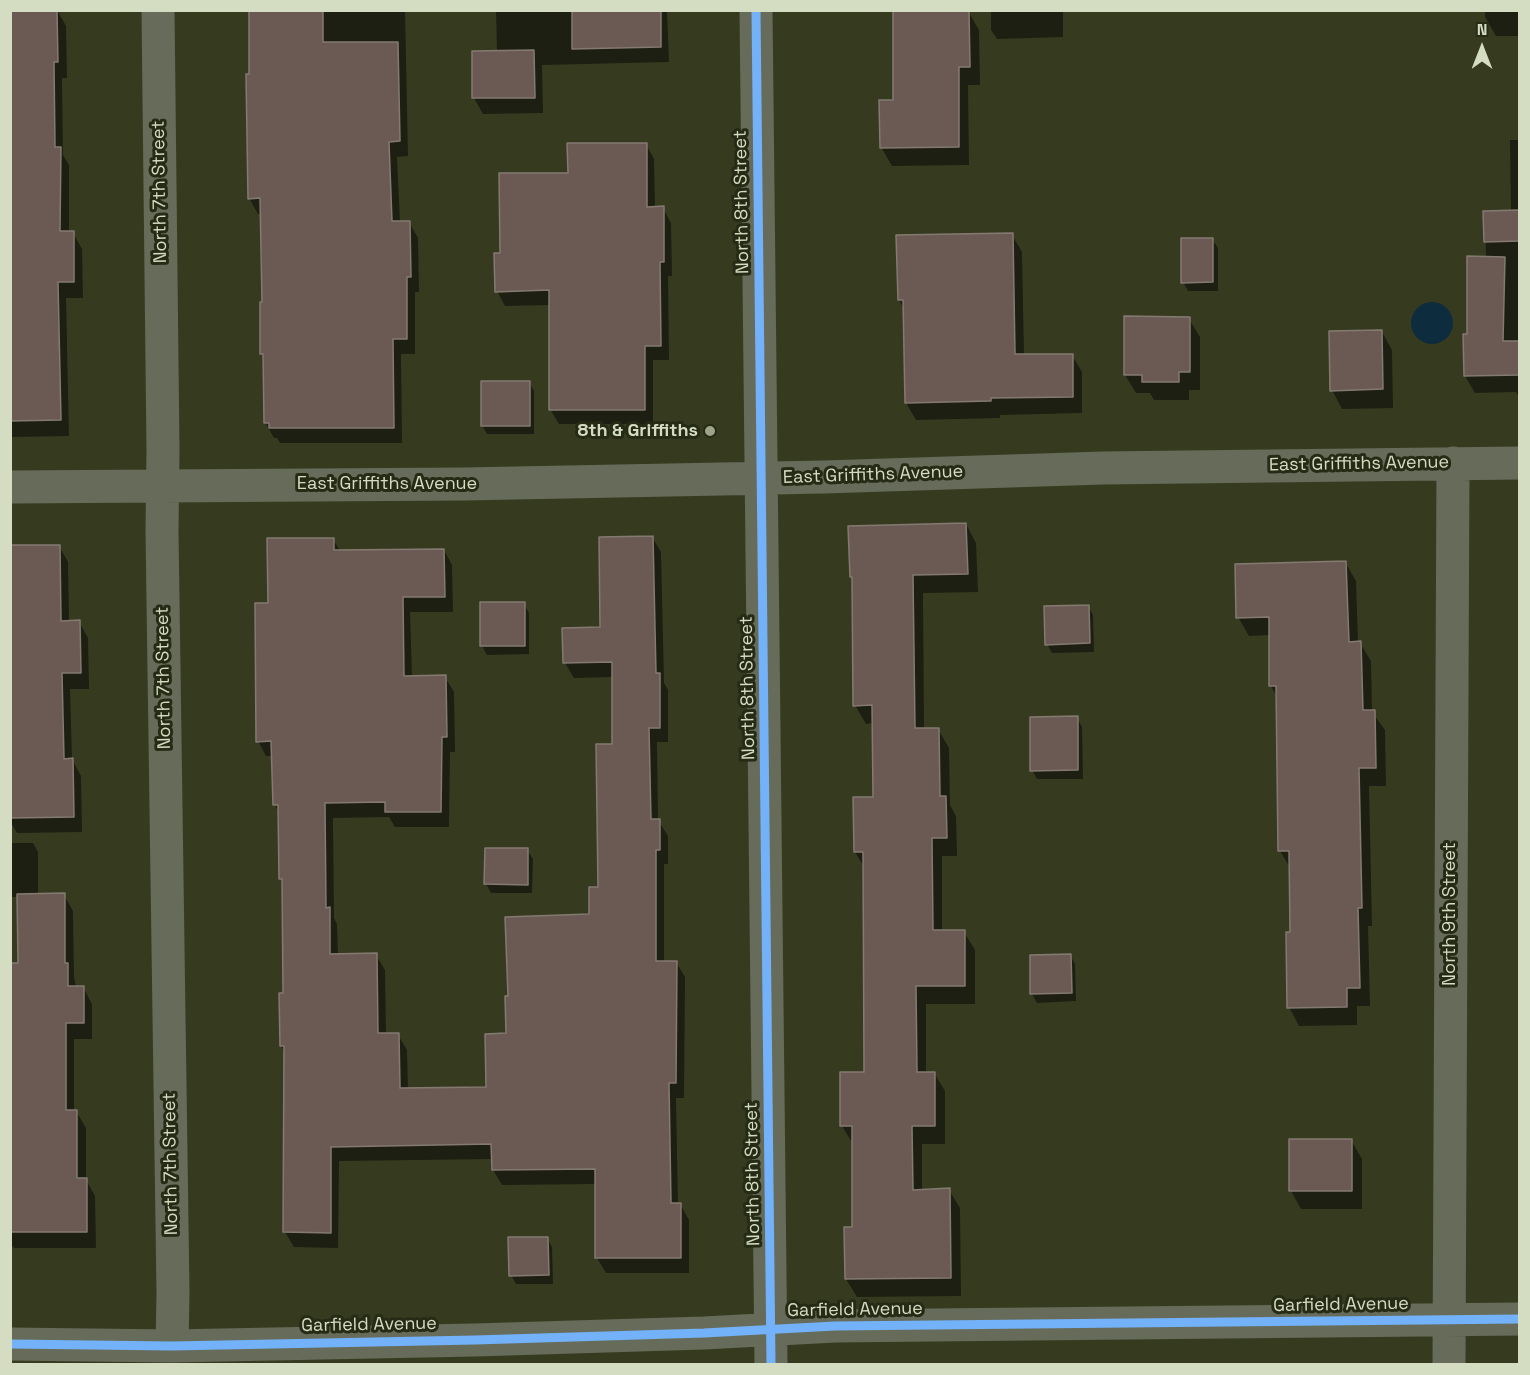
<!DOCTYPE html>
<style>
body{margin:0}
#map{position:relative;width:1530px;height:1375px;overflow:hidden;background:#363b20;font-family:"Space Grotesk",sans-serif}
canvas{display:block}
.frame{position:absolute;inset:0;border:12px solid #d4dcc1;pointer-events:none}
.north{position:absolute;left:1452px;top:18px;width:60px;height:60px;-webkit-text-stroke:4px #262b16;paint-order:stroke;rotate:0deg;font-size:16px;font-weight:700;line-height:24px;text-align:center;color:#d4dcc1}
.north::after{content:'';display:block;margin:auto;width:21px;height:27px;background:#d4dcc1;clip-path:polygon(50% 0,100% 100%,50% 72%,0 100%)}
</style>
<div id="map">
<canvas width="1530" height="1375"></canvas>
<div class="frame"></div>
<div class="north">N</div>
</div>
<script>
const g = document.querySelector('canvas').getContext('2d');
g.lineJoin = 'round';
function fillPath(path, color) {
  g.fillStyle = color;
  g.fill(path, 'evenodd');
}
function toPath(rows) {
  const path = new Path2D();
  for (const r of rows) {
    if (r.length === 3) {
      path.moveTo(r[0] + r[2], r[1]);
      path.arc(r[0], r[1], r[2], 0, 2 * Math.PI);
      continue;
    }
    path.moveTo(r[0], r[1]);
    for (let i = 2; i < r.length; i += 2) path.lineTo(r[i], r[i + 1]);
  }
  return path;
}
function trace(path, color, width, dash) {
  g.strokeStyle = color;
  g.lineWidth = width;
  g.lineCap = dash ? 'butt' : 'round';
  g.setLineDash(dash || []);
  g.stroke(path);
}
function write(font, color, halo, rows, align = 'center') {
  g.font = font + ' "Space Grotesk",sans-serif';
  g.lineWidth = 6;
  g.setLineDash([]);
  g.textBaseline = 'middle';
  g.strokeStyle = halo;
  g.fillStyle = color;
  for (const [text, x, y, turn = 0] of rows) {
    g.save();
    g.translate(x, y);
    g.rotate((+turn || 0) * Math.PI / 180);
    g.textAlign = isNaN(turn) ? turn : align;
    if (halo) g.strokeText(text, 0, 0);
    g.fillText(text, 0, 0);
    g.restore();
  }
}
const water = toPath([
 [1432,323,21]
]);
const shadow = toPath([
 [57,10,66,26,67,78,62,78,63,155,69,165,69,233,73,233,82,249,83,298,66,298,69,436,10,437,10,11],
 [251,10,405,10,408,156,397,157,400,222,409,222,418,238,419,292,415,292,415,354,401,354,402,443,280,443,277,438,274,438,265,422,265,359,261,353,264,304,262,214,258,214,249,198],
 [496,10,667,10,669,62,542,65,543,113,483,114,474,98,473,52,497,52],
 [991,10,1063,10,1063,37,997,39,991,30],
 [1485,10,1520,10,1520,36,1496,36,1485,17],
 [968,11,979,30,980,85,968,85,969,165,892,166,881,147,895,101],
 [1510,140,1520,140,1520,399,1516,392,1475,393,1465,376,1468,335,1486,258,1485,212,1511,212],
 [646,144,654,159,655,208,663,208,671,223,672,276,668,276,669,360,653,360,653,424,559,424,550,409,550,305,505,306,497,291,502,255,569,174],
 [1012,235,1022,252,1024,355,1072,355,1082,372,1082,413,1000,415,1000,418,916,420,906,403,904,309,899,300],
 [1212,239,1218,248,1218,291,1188,291,1183,282],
 [1189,319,1200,337,1200,390,1189,390,1189,400,1154,400,1150,393,1136,393,1125,375],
 [1382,332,1392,350,1393,408,1342,409,1332,390],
 [529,382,534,391,534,434,487,434,482,425],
 [966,524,976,543,978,592,923,593,924,729,938,729,949,748,950,805,956,816,957,856,942,856,942,932,964,932,975,950,975,1004,926,1004,926,1073,934,1073,945,1091,945,1144,922,1144,922,1191,949,1190,960,1208,961,1296,857,1297,846,1279,853,1228,853,1144,842,1126,866,1073,864,867,855,852,874,799,873,723,866,724,855,705,854,580,851,576],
 [652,537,661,552,664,683,668,690,668,742,657,742,658,820,668,836,668,864,664,864,664,962,676,962,685,977,684,1098,676,1098,678,1204,680,1204,689,1220,689,1273,606,1273,597,1258,596,1184,502,1185,493,1170,493,1159,339,1161,338,1248,294,1247,285,1232,285,1052,281,1046,285,994,284,885,280,879,280,814,274,804,273,756,266,756,258,741,269,604,333,539,340,551,444,550,452,565,453,612,410,612,412,677,445,677,454,692,455,752,450,752,449,827,395,827,389,817,333,818,334,918,337,924,338,955,376,955,385,970,386,1035,398,1035,407,1050,408,1090,488,1088,508,1035,591,915,599,888,613,745,613,677,574,678,565,663,564,629,601,628],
 [59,546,68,562,69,622,79,622,88,638,89,689,70,689,72,759,81,776,82,832,17,833,10,821,10,547],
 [1345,562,1356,581,1358,643,1360,643,1371,661,1372,712,1385,730,1386,786,1369,786,1372,926,1368,926,1370,1006,1357,1006,1357,1025,1299,1026,1289,1007,1292,934,1291,869,1280,851,1277,697,1271,686,1270,635,1249,636,1238,617],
 [481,604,524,604,529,613,529,654,487,655,482,646],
 [1088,606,1093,615,1094,652,1052,653,1047,644],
 [1077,718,1082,727,1083,779,1037,779,1032,770],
 [10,843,33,843,38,852,38,895,64,895,73,911,74,977,76,987,83,987,92,1004,92,1039,74,1039,74,1111,76,1111,86,1128,86,1180,95,1196,96,1248,14,1248,10,1243,10,965,20,965,19,897,10,897],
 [527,850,533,859,532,893,491,893,486,884],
 [1070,955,1075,964,1076,1001,1037,1003,1032,994],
 [1351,1140,1362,1159,1362,1209,1301,1209,1291,1191],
 [547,1238,552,1247,553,1284,516,1284,511,1275]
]);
const building = toPath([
 [10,10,57,10,58,62,54,62,55,147,61,147,60,231,74,231,74,282,58,282,61,420,10,421,10,10],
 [249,10,323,10,323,42,398,42,400,141,389,142,392,221,410,221,411,277,407,277,407,339,393,339,394,428,269,428,269,423,264,423,263,354,260,354,260,302,262,302,260,198,248,199,246,74,249,74,249,10],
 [572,10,661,10,661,47,572,49,572,10],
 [893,10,969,10,970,67,959,67,959,147,880,148,879,100,893,100,893,10],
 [534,50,535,98,472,98,472,51,534,50],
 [567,143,647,143,647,207,664,206,664,262,660,262,661,346,645,346,645,410,549,410,549,290,495,292,494,253,500,253,499,173,568,173,567,143],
 [1520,210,1520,241,1484,242,1483,211,1520,210],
 [1013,233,1015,354,1073,354,1073,397,991,398,991,401,905,403,903,300,898,300,896,235,1013,233],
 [1181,238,1213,238,1213,282,1181,283,1181,238],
 [1467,256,1505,257,1503,341,1520,341,1520,375,1464,376,1463,334,1467,334,1467,256],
 [1124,316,1190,317,1190,372,1179,372,1179,382,1142,382,1142,375,1124,375,1124,316],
 [1382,330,1383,389,1330,391,1329,331,1382,330],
 [481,381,530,381,530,426,481,426,481,381],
 [966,523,968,574,913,575,915,728,939,728,940,796,946,796,947,838,932,838,933,930,965,930,965,986,916,986,917,1072,935,1072,935,1126,912,1126,913,1190,950,1188,951,1278,845,1279,844,1227,852,1227,852,1126,840,1126,840,1072,864,1072,863,852,854,852,853,797,873,797,872,705,853,706,852,577,850,577,848,526,966,523],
 [653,536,656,673,660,673,660,728,649,728,651,819,660,819,660,850,656,850,656,961,677,961,676,1083,669,1083,671,1203,681,1203,681,1258,595,1258,595,1169,492,1170,491,1144,331,1147,331,1233,283,1232,284,1046,280,1046,279,993,283,993,282,879,279,879,278,805,273,805,271,741,256,742,255,603,268,603,267,538,334,538,334,550,444,549,445,597,403,597,404,676,446,675,447,737,442,737,441,812,385,812,385,802,325,803,326,908,330,907,330,954,377,953,378,1033,399,1033,400,1088,486,1087,485,1034,506,1033,505,996,508,996,505,917,589,914,589,887,598,887,596,744,612,744,612,662,563,663,562,628,600,627,599,537,653,536],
 [10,545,60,545,61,621,80,620,81,673,62,673,64,759,73,758,74,817,10,818,10,545],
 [1346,561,1349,642,1361,641,1363,710,1375,710,1376,768,1359,768,1362,908,1358,908,1360,988,1347,988,1347,1007,1287,1008,1286,932,1290,932,1289,851,1278,851,1276,686,1269,686,1269,617,1236,618,1235,564,1346,561],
 [480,602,525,602,525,646,480,646,480,602],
 [1089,605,1090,643,1045,645,1044,606,1089,605],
 [1078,716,1078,770,1030,771,1030,717,1078,716],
 [485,848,528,848,528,885,484,884,485,848],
 [65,893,65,963,68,963,68,986,84,986,84,1023,66,1023,66,1110,77,1110,77,1178,87,1178,87,1232,10,1232,10,963,18,963,17,894,65,893],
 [1071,954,1072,993,1030,994,1030,955,1071,954],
 [1289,1139,1352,1139,1352,1191,1289,1191,1289,1139],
 [508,1237,548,1237,549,1275,509,1276,508,1237]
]);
const minor = toPath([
 [158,10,163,450,162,531,173,1293,172,1346],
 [756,10,771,1364],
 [10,487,464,484,824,477,1103,468,1520,463],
 [10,1344,172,1346,475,1340,704,1333,835,1326,1520,1319],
 [1449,1364,1453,463]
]);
const cycleway = toPath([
 [756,10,771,1364],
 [10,1344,172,1346,475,1340,704,1333,835,1326,1520,1319]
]);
const markers = [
 [710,431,6,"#9da489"]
];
const streetNames = [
 ["North 7th Street",160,192,-91],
 ["North 8th Street",742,202,-91],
 ["East Griffiths Avenue",1359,464,-1],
 ["East Griffiths Avenue",873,475,-2],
 ["East Griffiths Avenue",387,484],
 ["North 7th Street",164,678,-91],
 ["North 8th Street",748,688,-91],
 ["North 9th Street",1450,914,-90],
 ["North 7th Street",171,1164,-91],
 ["North 8th Street",753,1174,-91],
 ["Garfield Avenue",1341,1305,-1],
 ["Garfield Avenue",855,1310,-1],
 ["Garfield Avenue",369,1325,-1]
];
const poiNames = [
 ["8th & Griffiths",698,431]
];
fillPath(water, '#0d2c3d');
fillPath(shadow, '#0007');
fillPath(building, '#6b5a54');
trace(building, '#847a71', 1.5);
trace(minor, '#676c5a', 33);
trace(cycleway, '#73b2f8', 9);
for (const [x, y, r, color] of markers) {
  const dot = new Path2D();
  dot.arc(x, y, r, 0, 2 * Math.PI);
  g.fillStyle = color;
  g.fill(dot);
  trace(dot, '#262b16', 2);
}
write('18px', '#d4dcc1', '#262b16', streetNames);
write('bold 18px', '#d4dcc1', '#262b16', poiNames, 'right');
</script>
